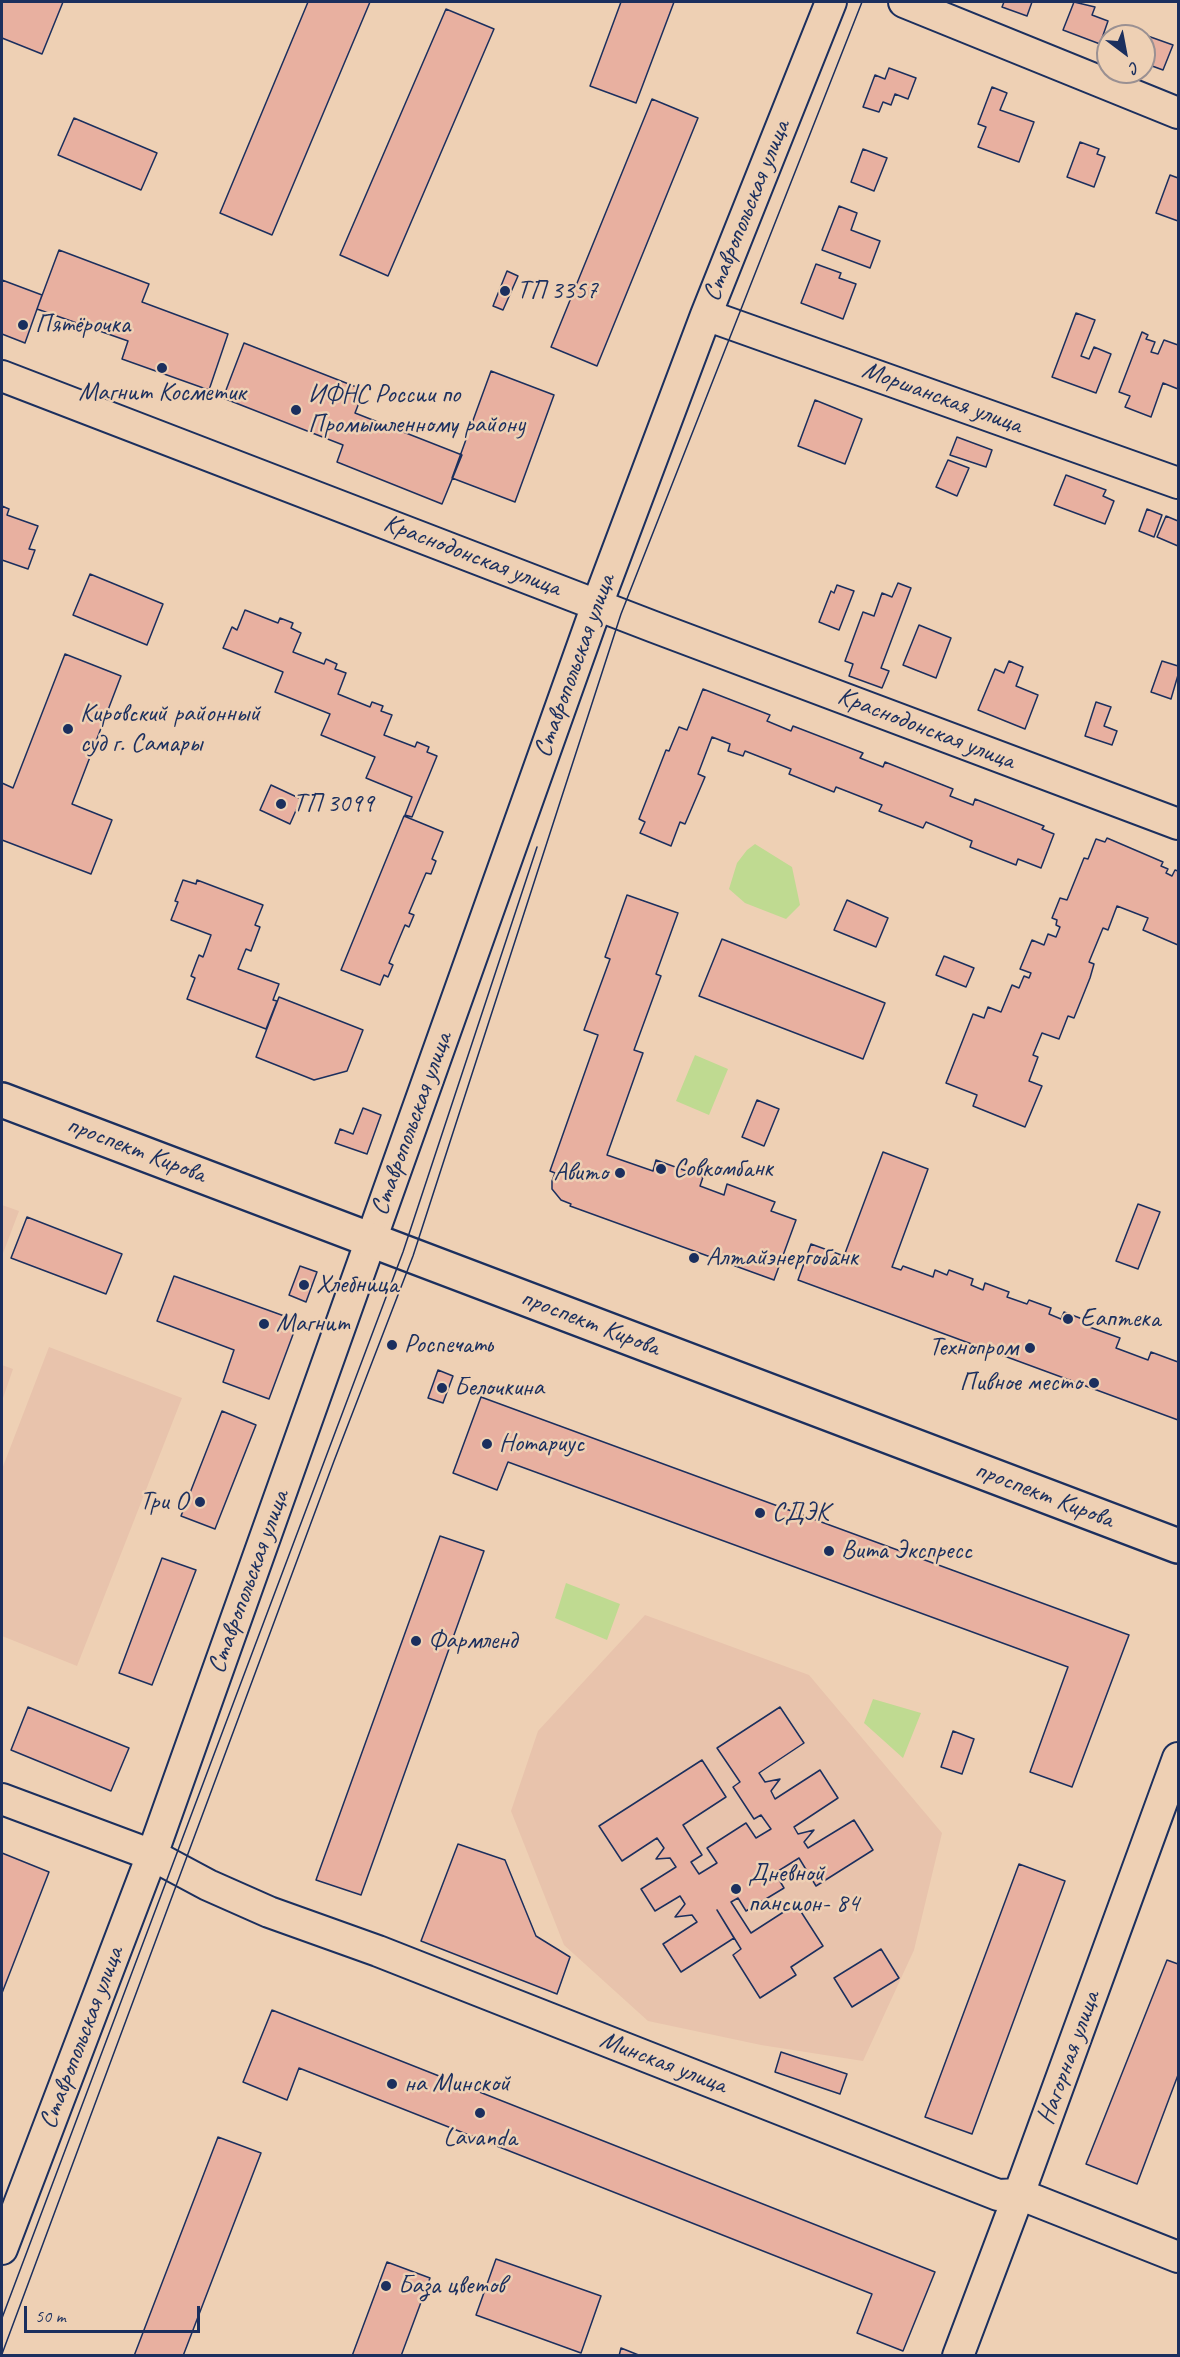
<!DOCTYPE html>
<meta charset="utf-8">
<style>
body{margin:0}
#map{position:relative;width:1180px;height:2357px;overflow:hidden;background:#eed0b4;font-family:Caveat,sans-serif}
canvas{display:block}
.frame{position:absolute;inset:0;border:3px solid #1b2f5e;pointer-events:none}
.north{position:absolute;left:1096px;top:24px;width:60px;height:60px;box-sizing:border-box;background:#eed0b4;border:2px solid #9a9092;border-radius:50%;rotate:148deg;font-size:16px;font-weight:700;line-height:24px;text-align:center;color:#1b2f5e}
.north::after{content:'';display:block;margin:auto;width:21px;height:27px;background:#1b2f5e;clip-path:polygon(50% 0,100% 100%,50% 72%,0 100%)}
.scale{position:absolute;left:24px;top:2306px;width:176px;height:27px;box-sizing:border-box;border:3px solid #1b2f5e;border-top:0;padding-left:8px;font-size:18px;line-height:21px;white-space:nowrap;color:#1b2f5e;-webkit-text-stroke:4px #eed0b4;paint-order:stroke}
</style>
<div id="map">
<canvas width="1180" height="2357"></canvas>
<div class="frame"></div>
<div class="north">С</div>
<div class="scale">50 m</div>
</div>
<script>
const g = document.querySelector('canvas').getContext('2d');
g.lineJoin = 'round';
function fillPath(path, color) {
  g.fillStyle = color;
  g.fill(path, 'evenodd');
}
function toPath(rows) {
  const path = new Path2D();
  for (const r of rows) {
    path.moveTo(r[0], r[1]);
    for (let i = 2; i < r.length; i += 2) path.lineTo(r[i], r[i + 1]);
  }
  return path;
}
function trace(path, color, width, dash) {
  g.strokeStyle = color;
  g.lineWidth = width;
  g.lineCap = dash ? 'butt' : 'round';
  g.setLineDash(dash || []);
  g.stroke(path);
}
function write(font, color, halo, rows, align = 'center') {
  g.font = font + ' Caveat,sans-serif';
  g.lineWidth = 5;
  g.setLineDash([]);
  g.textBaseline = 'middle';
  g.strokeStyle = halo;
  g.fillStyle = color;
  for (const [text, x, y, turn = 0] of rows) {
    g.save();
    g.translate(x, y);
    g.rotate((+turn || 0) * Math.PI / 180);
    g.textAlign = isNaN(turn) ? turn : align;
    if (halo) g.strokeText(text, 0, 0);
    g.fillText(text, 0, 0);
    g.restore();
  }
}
const built = toPath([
 [2,1205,19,1211,2,1256],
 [49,1347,182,1398,77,1666,2,1636,2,1469],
 [2,1365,13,1369,2,1401],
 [645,1615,809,1675,942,1833,914,1950,863,2061,761,2045,648,2021,564,1945,511,1811,538,1731]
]);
const green = toPath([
 [755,844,792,867,800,905,786,919,745,903,729,889,737,863,747,850],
 [695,1055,728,1069,709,1115,676,1101],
 [566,1583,620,1604,607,1640,555,1618],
 [873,1699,921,1713,903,1758,864,1723]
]);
const building = toPath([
 [2,2,63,2,42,54,2,38,2,2],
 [308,2,370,2,272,235,220,213,308,2],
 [621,2,674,2,636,103,590,86,621,2],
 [1004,2,1032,2,1027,16,1002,7,1004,2],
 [1074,2,1095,7,1092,15,1108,21,1100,44,1063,30,1074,2],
 [446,9,494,29,388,276,340,255,446,9],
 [1145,35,1173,45,1163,70,1144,63,1145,35],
 [889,68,916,78,908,99,895,94,891,105,883,102,879,112,863,107,875,75,885,79,889,68],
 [992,87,1007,93,1000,110,1034,122,1019,162,978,147,986,127,978,124,992,87],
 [652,99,698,118,597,366,551,347,652,99],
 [74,118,157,153,141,190,58,155,74,118],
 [1080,142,1099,149,1097,154,1105,157,1094,187,1067,177,1080,142],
 [863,149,887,158,874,191,851,182,863,149],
 [1170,175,1178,178,1178,221,1156,213,1170,175],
 [839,206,857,213,851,230,880,241,870,268,822,250,839,206],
 [59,250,149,284,142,302,228,334,209,390,122,359,128,341,37,309,59,250],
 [816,264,841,273,839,278,856,284,843,319,801,303,816,264],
 [507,271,518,276,503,310,493,306,507,271],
 [2,280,42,295,25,343,2,334,2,280],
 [1076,313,1095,320,1081,356,1089,359,1094,347,1111,354,1096,393,1052,377,1076,313],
 [1142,332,1148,335,1146,339,1155,342,1151,352,1158,354,1164,340,1178,345,1178,389,1163,383,1151,417,1125,407,1130,396,1119,392,1142,332],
 [244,343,364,390,355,413,462,455,442,504,337,462,343,445,223,398,244,343],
 [491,371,554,395,515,502,452,478,491,371],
 [815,400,862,419,845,464,798,446,815,400],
 [957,437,992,450,986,467,950,455,957,437],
 [948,460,969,468,957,496,936,487,948,460],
 [1066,475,1106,490,1103,496,1114,501,1105,524,1054,505,1066,475],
 [2,506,9,509,7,515,38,526,29,549,35,550,28,569,2,560,2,506],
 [1147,509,1162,515,1154,537,1139,531,1147,509],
 [1166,516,1178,521,1178,546,1157,537,1166,516],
 [90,574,163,604,147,645,73,615,90,574],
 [898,583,911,588,881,668,889,671,882,688,849,676,853,664,845,661,863,612,874,616,882,593,892,597,898,583],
 [837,585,854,591,839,630,819,622,831,591,834,593,837,585],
 [245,610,278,623,280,618,293,623,291,628,301,633,293,652,324,664,326,659,337,664,335,669,346,673,338,694,370,707,372,702,383,706,381,711,392,715,384,735,415,747,417,742,429,747,427,752,437,756,412,817,405,815,412,797,366,778,375,757,321,735,330,714,275,692,283,672,223,648,232,627,237,630,245,610],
 [919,625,951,638,936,678,903,665,919,625],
 [65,654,121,676,72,804,112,820,91,874,2,840,2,783,13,788,65,654],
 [1009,661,1023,667,1016,686,1038,695,1025,729,978,710,995,669,1004,673,1009,661],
 [1162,661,1178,666,1178,675,1171,699,1151,692,1162,661],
 [703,689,770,715,767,721,791,731,793,726,863,753,860,758,883,767,885,762,953,789,950,796,973,805,975,799,1044,826,1042,829,1054,834,1041,868,1018,859,1016,865,970,847,972,841,926,822,923,828,879,811,882,805,836,787,834,792,789,774,791,769,745,751,743,756,728,751,730,744,712,737,698,774,705,777,685,824,680,822,671,846,640,833,645,822,639,819,666,750,669,751,679,727,687,730,703,689],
 [1096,702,1111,707,1104,726,1117,731,1112,745,1085,736,1096,702],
 [271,785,301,799,290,824,260,810,271,785],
 [404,816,443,832,432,859,436,861,431,874,426,873,409,913,414,915,409,927,405,925,389,963,393,965,388,977,384,975,380,985,341,970,404,816],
 [1107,838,1163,862,1161,866,1168,869,1166,873,1172,876,1175,870,1178,871,1178,945,1143,930,1148,918,1117,906,1108,930,1103,928,1089,962,1094,964,1090,978,1074,1018,1068,1016,1059,1039,1042,1033,1033,1055,1038,1057,1029,1081,1042,1086,1025,1127,973,1106,977,1095,946,1083,973,1014,984,1018,988,1007,1001,1012,1012,985,1019,988,1024,976,1029,978,1031,973,1020,969,1032,940,1044,945,1048,934,1056,937,1060,927,1056,925,1057,920,1052,918,1060,898,1067,900,1084,858,1088,859,1096,839,1105,842,1107,838],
 [183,880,196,884,197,880,263,905,255,925,260,927,251,951,246,949,238,969,279,984,273,1000,277,1001,266,1029,187,999,195,978,191,976,199,955,203,957,211,935,171,920,178,902,175,901,183,880],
 [627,895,678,913,656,974,661,976,634,1050,643,1053,607,1155,653,1171,656,1160,703,1177,700,1186,724,1195,727,1184,775,1202,771,1211,796,1220,774,1280,570,1206,571,1204,561,1200,552,1189,552,1181,555,1173,550,1171,598,1035,584,1030,610,959,605,957,627,895],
 [847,900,888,918,876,947,834,930,847,900],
 [722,939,885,1003,863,1059,699,996,722,939],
 [944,956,974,968,966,987,936,975,944,956],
 [279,997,363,1030,347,1071,314,1080,256,1057,279,997],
 [757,1100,779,1109,764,1146,742,1137,757,1100],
 [363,1108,381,1115,367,1154,335,1143,340,1129,353,1134,363,1108],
 [883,1152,928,1169,892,1267,901,1270,903,1266,933,1277,935,1270,947,1275,949,1270,973,1279,971,1285,983,1290,985,1283,1009,1292,1007,1297,1027,1304,1029,1300,1051,1308,1049,1314,1061,1319,1064,1312,1085,1320,1084,1325,1120,1338,1116,1348,1148,1360,1151,1352,1178,1362,1178,1420,798,1280,811,1244,844,1256,883,1152],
 [1138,1204,1160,1212,1138,1269,1116,1261,1138,1204],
 [27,1217,122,1254,106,1294,11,1258,27,1217],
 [300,1266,317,1272,306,1302,289,1295,300,1266],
 [174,1276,298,1321,269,1399,223,1382,234,1350,157,1321,174,1276],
 [438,1370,453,1376,443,1403,428,1398,438,1370],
 [481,1397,1129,1635,1072,1787,1030,1772,1068,1667,508,1462,497,1490,453,1473,481,1397],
 [222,1411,256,1425,215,1529,181,1516,222,1411],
 [440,1536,484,1551,361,1895,316,1880,440,1536],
 [162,1558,196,1570,152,1685,119,1673,162,1558],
 [28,1707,129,1748,111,1791,11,1750,28,1707],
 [780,1707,804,1743,759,1773,765,1782,780,1779,771,1791,775,1799,820,1770,838,1798,794,1827,798,1834,814,1830,804,1842,808,1848,854,1820,873,1850,816,1886,799,1858,775,1873,784,1888,746,1911,738,1898,731,1902,751,1933,796,1904,823,1946,791,1967,796,1975,760,1998,733,1955,741,1949,717,1910,734,1938,681,1972,663,1944,697,1922,692,1915,675,1917,685,1904,680,1896,655,1911,641,1889,676,1867,670,1858,656,1859,664,1848,657,1838,622,1861,599,1826,702,1760,726,1797,683,1825,702,1855,691,1862,699,1874,717,1863,707,1848,746,1823,756,1838,771,1829,761,1815,754,1819,733,1787,740,1782,717,1748,780,1707],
 [953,1731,974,1739,962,1774,941,1767,953,1731],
 [458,1844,505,1860,536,1936,570,1957,557,1994,421,1941,458,1844],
 [2,1853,49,1872,2,1993,2,1853],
 [1019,1864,1065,1881,972,2134,925,2117,1019,1864],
 [881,1949,899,1978,852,2007,834,1978,881,1949],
 [1167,1960,1178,1964,1178,2075,1137,2184,1086,2164,1167,1960],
 [272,2010,935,2272,903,2351,857,2333,872,2294,299,2068,287,2100,243,2082,272,2010],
 [781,2052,847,2074,840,2094,775,2072,781,2052],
 [218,2137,261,2153,183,2356,134,2356,218,2137],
 [496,2259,601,2296,581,2353,476,2315,496,2259],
 [387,2262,430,2278,401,2356,352,2356,387,2262],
 [621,2348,641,2356,619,2356,621,2348]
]);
const minor = toPath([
 [904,2,1178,113],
 [706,315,1178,483],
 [2,376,654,627,1178,824],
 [2,1799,152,1855,208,1885,269,1912,378,1951,998,2195,1019,2194,1178,2257],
 [2,2249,152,1855,597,605,706,315,831,2],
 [958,2356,1019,2194,1178,1758]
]);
const major = toPath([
 [2,1100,1178,1546]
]);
const tram = toPath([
 [2,2318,403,1252,537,847],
 [2,2354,334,1461,413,1256,621,614,862,2]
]);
const markers = [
 [505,291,6,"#1b2f5e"],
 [23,325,6,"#1b2f5e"],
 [162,368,6,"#1b2f5e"],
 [296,410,6,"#1b2f5e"],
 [68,729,6,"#1b2f5e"],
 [281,804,6,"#1b2f5e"],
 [661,1169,6,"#1b2f5e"],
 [620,1173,6,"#1b2f5e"],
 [694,1258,6,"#1b2f5e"],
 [304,1285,6,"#1b2f5e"],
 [1068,1319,6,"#1b2f5e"],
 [264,1324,6,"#1b2f5e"],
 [392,1345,6,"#1b2f5e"],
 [1030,1348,6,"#1b2f5e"],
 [1094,1383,6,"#1b2f5e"],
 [442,1388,6,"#1b2f5e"],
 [487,1444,6,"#1b2f5e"],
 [200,1502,6,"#1b2f5e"],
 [760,1513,6,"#1b2f5e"],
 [829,1551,6,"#1b2f5e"],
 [416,1641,6,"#1b2f5e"],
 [736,1889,6,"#1b2f5e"],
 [392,2084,6,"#1b2f5e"],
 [480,2113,6,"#1b2f5e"],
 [386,2286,6,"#1b2f5e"]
];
const streetNames = [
 ["Ставропольская улица",747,211,-68],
 ["Моршанская улица",942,398,20],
 ["Краснодонская улица",472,556,21],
 ["Ставропольская улица",575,666,-70],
 ["Краснодонская улица",926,729,21],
 ["Ставропольская улица",412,1124,-70],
 ["проспект Кирова",136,1150,21],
 ["проспект Кирова",590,1323,21],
 ["проспект Кирова",1044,1495,21],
 ["Ставропольская улица",249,1582,-70],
 ["Ставропольская улица",82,2038,-69],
 ["Нагорная улица",1069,2058,-70],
 ["Минская улица",663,2063,21]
];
const poiNames = [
 ["ТП 3357",517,291],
 ["Пятёрочка",35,325],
 ["Магнит Косметик",162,393,"center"],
 ["ИФНС России по",308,395],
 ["Промышленному району",308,425],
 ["Кировский районный",80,714],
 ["суд г. Самары",80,744],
 ["ТП 3099",293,804],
 ["Совкомбанк",673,1169],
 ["Авито",608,1173,"right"],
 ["Алтайэнергобанк",706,1258],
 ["Хлебница",316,1285],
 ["Еаптека",1080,1319],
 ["Магнит",276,1324],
 ["Роспечать",404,1345],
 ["Технопром",1018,1348,"right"],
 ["Пивное место",1082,1383,"right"],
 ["Белочкина",454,1388],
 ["Нотариус",499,1444],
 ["Три О",188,1502,"right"],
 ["СДЭК",772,1513],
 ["Вита Экспресс",841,1551],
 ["Фармленд",428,1641],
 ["Дневной",748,1874],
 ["пансион- 84",748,1904],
 ["на Минской",404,2084],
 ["Lavanda",480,2138,"center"],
 ["База цветов",398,2286]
];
fillPath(built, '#e8c3ac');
fillPath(green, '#bfda91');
fillPath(building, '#e8b0a0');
trace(building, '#1b2f5e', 1.5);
trace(minor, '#1b2f5e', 34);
trace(major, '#1b2f5e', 38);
trace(minor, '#eed0b4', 30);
trace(major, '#eed0b4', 33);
trace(tram, '#1b2f5e', 1.5);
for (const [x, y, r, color] of markers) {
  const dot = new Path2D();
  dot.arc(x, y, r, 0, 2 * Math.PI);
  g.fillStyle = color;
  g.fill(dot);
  trace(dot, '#eed0b4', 2);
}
write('26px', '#1b2f5e', '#eed0b4', streetNames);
write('26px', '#1b2f5e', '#eed0b4', poiNames, 'left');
</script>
